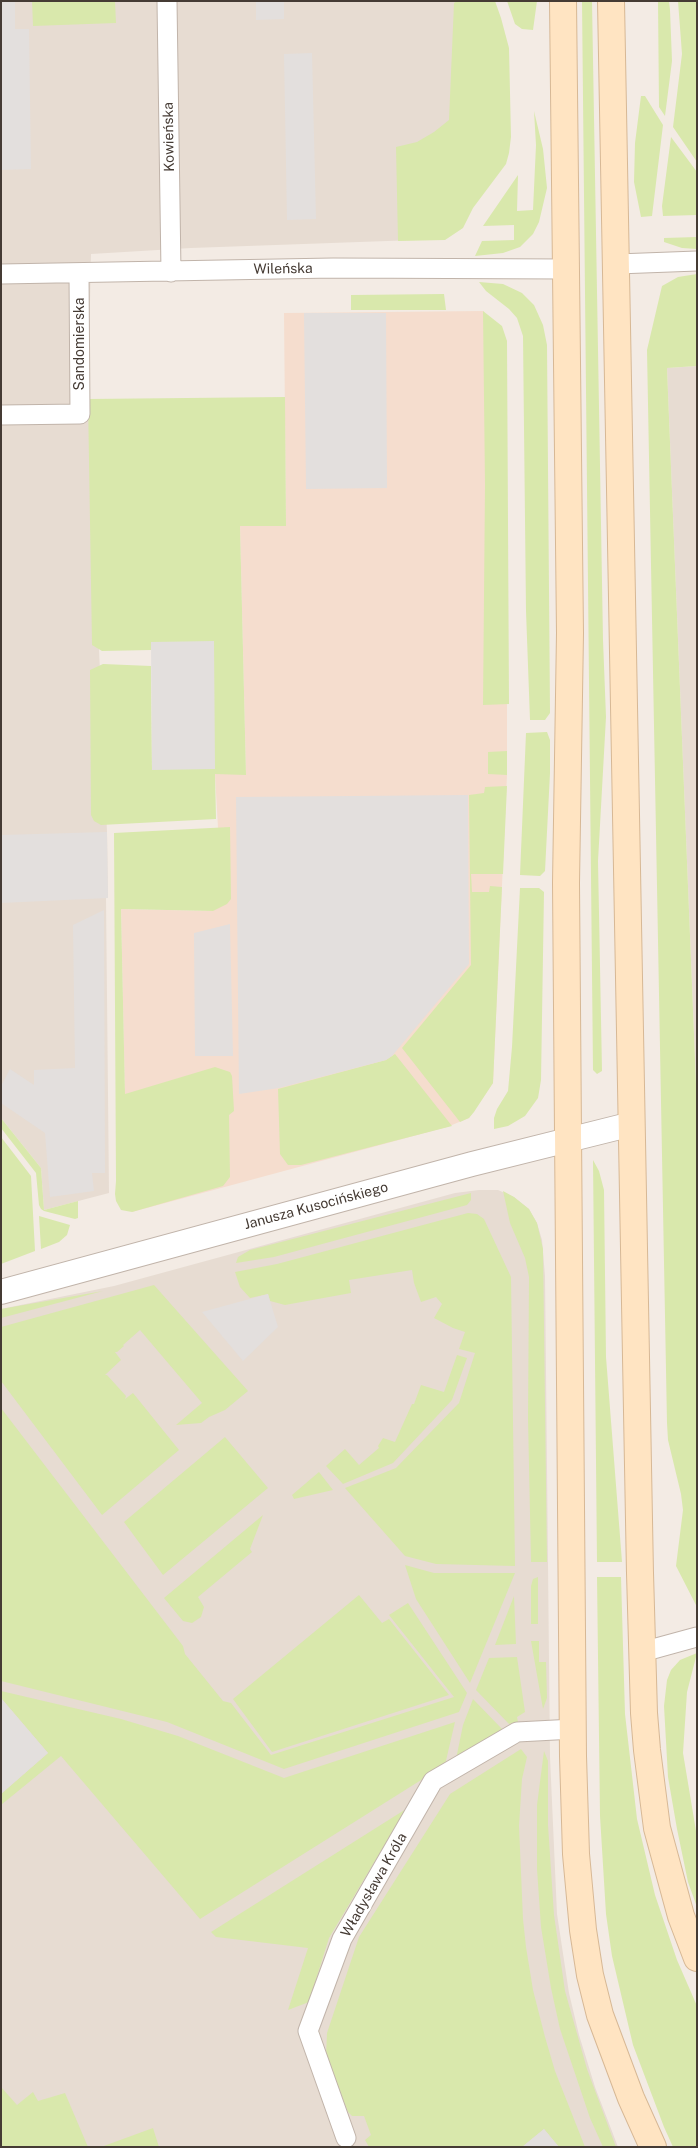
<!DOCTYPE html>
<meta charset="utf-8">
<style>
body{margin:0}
#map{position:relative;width:698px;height:2148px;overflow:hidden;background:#f3ebe4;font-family:"Public Sans",sans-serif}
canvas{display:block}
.frame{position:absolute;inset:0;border:2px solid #453b34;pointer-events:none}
</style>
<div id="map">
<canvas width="698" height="2148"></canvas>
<div class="frame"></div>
</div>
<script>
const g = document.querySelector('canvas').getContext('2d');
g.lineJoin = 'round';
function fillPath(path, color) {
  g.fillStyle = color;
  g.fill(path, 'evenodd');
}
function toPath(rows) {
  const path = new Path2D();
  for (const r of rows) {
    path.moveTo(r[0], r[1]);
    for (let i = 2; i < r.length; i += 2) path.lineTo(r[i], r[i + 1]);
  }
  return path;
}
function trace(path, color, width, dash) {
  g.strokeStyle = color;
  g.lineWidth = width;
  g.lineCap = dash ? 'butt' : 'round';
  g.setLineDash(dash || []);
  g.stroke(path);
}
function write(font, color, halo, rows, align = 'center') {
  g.font = font + ' "Public Sans",sans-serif';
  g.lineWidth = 5;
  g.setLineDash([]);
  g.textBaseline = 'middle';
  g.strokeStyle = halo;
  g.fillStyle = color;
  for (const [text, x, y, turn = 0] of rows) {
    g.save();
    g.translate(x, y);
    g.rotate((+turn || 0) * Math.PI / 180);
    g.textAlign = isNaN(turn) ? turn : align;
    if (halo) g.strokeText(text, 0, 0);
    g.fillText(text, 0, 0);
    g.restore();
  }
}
const residential = toPath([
 [1,1,474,1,444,239,191,248,91,254,88,399,107,832,108,898,106,898,109,1193,44,1210,41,1168,1,1118],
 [697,366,697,1108,667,368],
 [479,1190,498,1190,514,1197,529,1209,537,1223,542,1240,545,1276,550,1757,557,1914,569,1993,579,2035,595,2087,618,2147,1,2147,1,1309,114,1286,455,1193]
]);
const commercial = toPath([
 [483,311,507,341,507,775,493,1083,469,1118,447,1127,132,1212,125,1095,121,909,213,911,230,828,218,828,215,774,246,774,240,526,286,526,284,313]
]);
const green = toPath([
 [32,1,115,1,116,23,33,26],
 [457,1,495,1,501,18,509,48,511,137,509,153,506,164,473,208,463,228,445,240,398,241,396,147,417,142,434,132,449,120,454,3],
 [507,1,537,1,533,30,522,29,515,24],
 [582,1,592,1,603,640,606,717,598,861,602,1071,597,1074,593,1070],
 [658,1,669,1,670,10,672,61,665,116,659,107],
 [678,1,697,1,697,162,673,127,682,54],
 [641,96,645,96,663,125,652,216,641,217,634,182,635,143],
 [534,111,543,149,547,188,539,222,533,234,520,247,503,253,475,256,482,241,514,240,514,225,483,226,518,175,517,211,533,210,536,145],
 [671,137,697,172,697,215,663,216,662,206],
 [697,237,697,249,682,248,664,242,664,238],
 [697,274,697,366,667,368,697,1108,697,1607,676,1566,683,1510,681,1494,668,1440,667,1423,647,350,662,286,678,277],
 [479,282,503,284,522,293,534,305,543,325,547,345,550,713,545,720,530,720,526,611,523,336,517,318,509,309,486,291],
 [444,294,446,310,351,310,351,295],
 [483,311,502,326,507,341,509,704,483,705,485,485],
 [285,397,286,526,240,526,246,775,215,774,216,819,101,825,94,821,91,815,90,670,103,664,151,666,152,770,152,642,151,650,102,651,92,645,88,399],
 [547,732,550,740,550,773,545,871,540,876,520,875,526,733],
 [507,751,507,775,488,774,488,752],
 [507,786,503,874,471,874,472,892,489,892,490,886,502,887,493,1083,474,1112,469,1118,460,1122,402,1048,471,965,469,795,484,793,485,787],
 [230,827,231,899,227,904,213,911,121,909,125,1094,215,1067,230,1072,232,1076,234,1111,229,1115,230,1177,223,1186,132,1212,121,1210,116,1201,115,1194,116,1181,114,833],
 [520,888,539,888,544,892,541,1080,538,1098,525,1116,508,1126,494,1129,494,1118,497,1109,508,1091,512,1047],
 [395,1054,452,1126,301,1165,288,1165,280,1154,278,1089,386,1060],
 [1,1118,41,1168,44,1210,78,1201,78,1218,75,1219,44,1211,41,1209,39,1205,36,1173,1,1128],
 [1,1137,31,1176,35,1251,1,1264],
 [593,1160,599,1171,604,1190,606,1357,622,1562,597,1562],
 [503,1191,514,1197,529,1209,537,1223,543,1249,547,1562,531,1562,528,1418,529,1277,525,1258,510,1223],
 [471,1193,471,1200,467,1205,274,1257,236,1263,238,1257,250,1250],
 [468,1213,477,1214,484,1219,511,1277,515,1566,436,1564,405,1556,345,1488,396,1468,459,1403,475,1353,459,1349,465,1332,453,1328,434,1318,442,1304,436,1297,421,1302,414,1283,412,1270,349,1280,351,1293,285,1305,270,1301,268,1294,250,1298,240,1287,235,1272,277,1264],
 [39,1216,70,1225,67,1235,59,1242,41,1249],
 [154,1285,248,1391,225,1410,209,1417,201,1423,176,1425,202,1403,140,1330,123,1345,124,1346,117,1352,115,1352,121,1360,105,1375,107,1375,126,1396,125,1399,133,1393,179,1450,102,1515,1,1381,1,1327],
 [103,1291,1,1318,1,1309],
 [457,1355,467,1358,452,1400,393,1463,343,1484,326,1466,345,1449,359,1465,379,1448,378,1446,383,1438,395,1442,412,1404,414,1404,421,1385,444,1392],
 [1,1408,183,1646,185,1654,223,1701,231,1703,271,1755,454,1697,389,1615,408,1603,467,1693,459,1712,284,1769,167,1722,1,1681],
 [225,1437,268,1488,163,1575,124,1522],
 [319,1472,333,1490,294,1499,292,1495],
 [263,1515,250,1549,252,1552,198,1597,204,1607,201,1617,192,1623,183,1621,164,1598],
 [405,1565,434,1573,515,1573,470,1683,416,1599],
 [538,1577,538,1624,531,1624,531,1586,533,1579],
 [597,1577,621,1577,625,1714,637,1819,655,1895,677,1960,697,2006,697,2147,673,2147,664,2127,633,2045,612,1956,606,1914,600,1816],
 [359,1595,382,1623,389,1619,449,1695,272,1752,233,1699],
 [514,1596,516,1644,495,1645],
 [531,1641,539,1641,539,1662,546,1662,547,1698,543,1709],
 [697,1653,687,1692,683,1753,697,1837,697,1907,688,1882,677,1829,668,1777,664,1706,667,1680,671,1670,680,1660],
 [517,1657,525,1712,517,1717,518,1722,509,1724,476,1690,489,1658],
 [1,1691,121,1719,178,1736,284,1778,455,1722,445,1765,200,1919,61,1756,1,1805,1,1794,48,1753,1,1698],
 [473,1699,502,1729,456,1759,463,1725],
 [521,1749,527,1757,522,1779,519,1826,523,1919,526,1947,533,1990,545,2037,555,2071,585,2147,559,2147,544,2129,522,2147,369,2147,365,2140,371,2135,364,2116,352,2116,348,2112,326,2056,327,2033,359,1937,450,1794],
 [544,1751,548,1761,548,1825,554,1915,565,1991,587,2069,616,2147,603,2147,590,2118,560,2029,551,1988,541,1927,537,1869,537,1805],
 [406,1809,329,1938,309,2002,288,2010,308,1948,216,1937,211,1932],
 [1,2087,17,2105,33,2092,38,2101,65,2093,88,2147,1,2147],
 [153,2128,159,2147,101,2147]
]);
const parking = toPath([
 [1,1,15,1,15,29,29,29,31,169,1,170],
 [256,1,284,1,284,19,256,20],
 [312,53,316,219,287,220,284,54],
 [304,313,386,313,387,488,306,489],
 [214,641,215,769,152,770,151,642],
 [468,795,469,964,392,1056,386,1060,279,1088,239,1094,236,797],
 [107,832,108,898,1,903,1,835],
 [104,910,105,1173,92,1173,94,1191,50,1197,45,1133,1,1103,1,1086,10,1069,34,1085,34,1070,75,1068,73,925],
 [230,924,233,1056,195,1056,194,933],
 [268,1294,278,1327,243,1361,202,1312],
 [1,1698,48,1753,1,1794],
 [544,2129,559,2147,522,2147]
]);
const minor = toPath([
 [167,1,171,272],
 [617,264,697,261],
 [1,274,333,268,565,269],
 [1,415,80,414,79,273],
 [642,1652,697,1637],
 [346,2138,308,2031,342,1939,433,1781,517,1732,574,1729]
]);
const tertiary = toPath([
 [1,1292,472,1164,632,1124]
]);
const secondary = toPath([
 [563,1,570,633,566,883,573,1756,576,1854,583,1930,590,1975,600,2015,631,2098,653,2147],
 [611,1,640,1573,644,1713,647,1750,657,1828,681,1916,697,1958]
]);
const streetNames = [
 ["Kowieńska",169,137,-91],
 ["Wileńska",283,269,-1],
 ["Sandomierska",80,344,-90],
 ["Janusza Kusocińskiego",316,1206,-15],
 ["Władysława Króla",374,1885,-60]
];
fillPath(residential, '#e7dcd2');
fillPath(commercial, '#f5ddce');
fillPath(green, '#d9e8ac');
fillPath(parking, '#e3dfdd');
trace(minor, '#c1b4aa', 21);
trace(tertiary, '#c1b4aa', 26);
trace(secondary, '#d7b895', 28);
trace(minor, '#fff', 19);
trace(tertiary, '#fff', 24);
trace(secondary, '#ffe4c2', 26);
write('14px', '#453b34', '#fff', streetNames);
</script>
